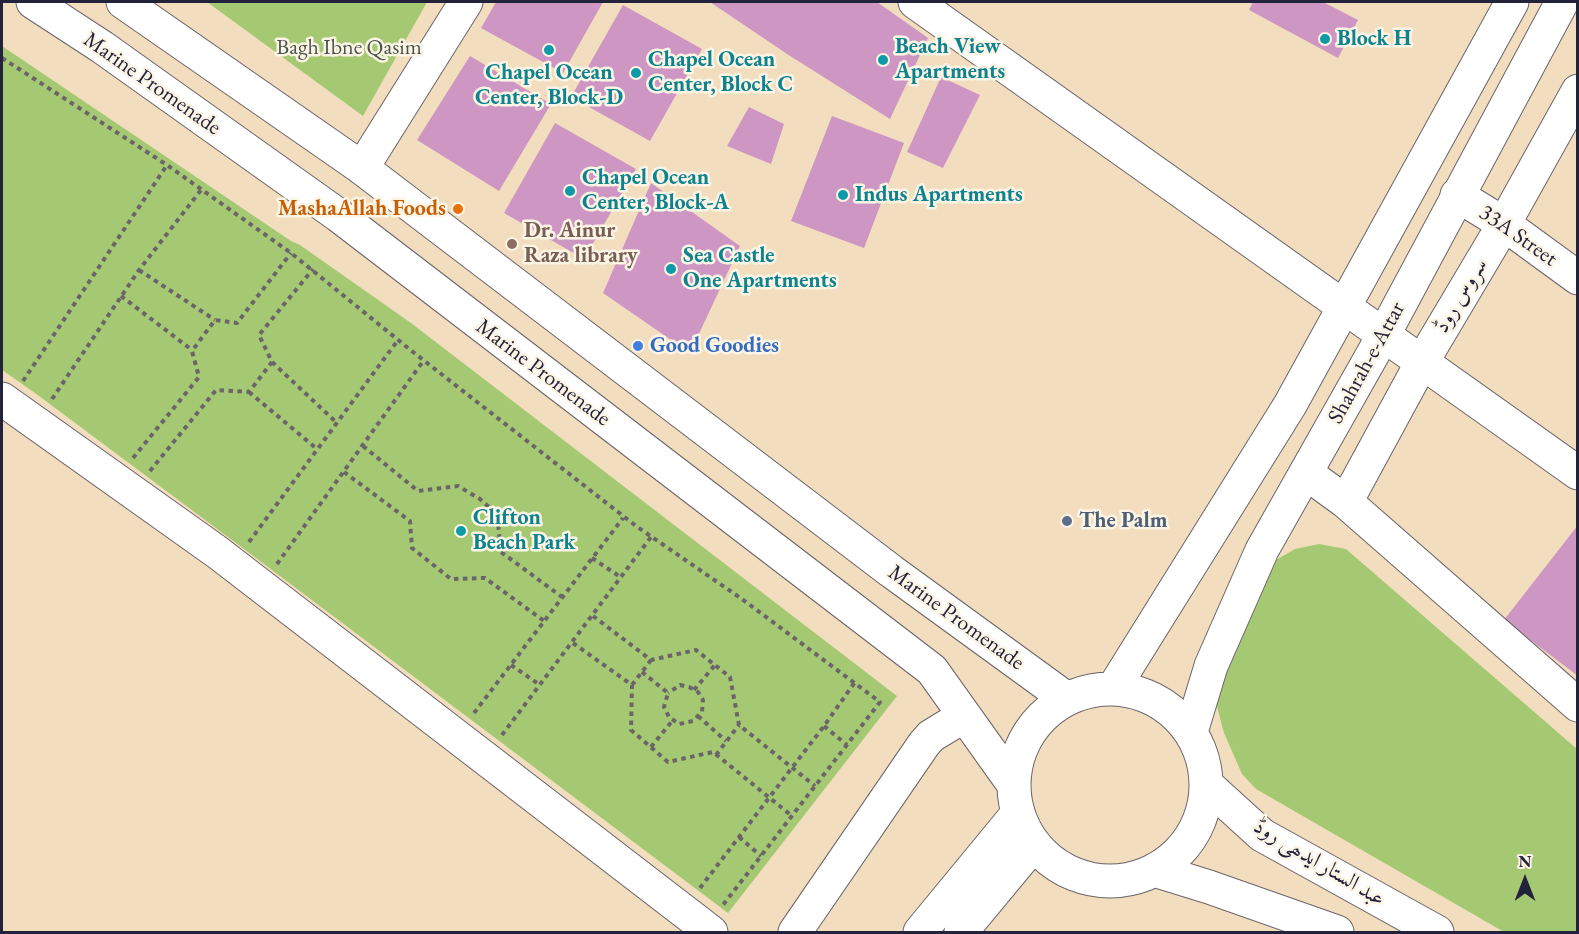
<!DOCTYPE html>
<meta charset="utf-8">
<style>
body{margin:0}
#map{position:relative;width:1579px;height:934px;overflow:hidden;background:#f2debf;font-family:"EB Garamond",serif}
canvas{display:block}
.frame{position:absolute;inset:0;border:3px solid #22223b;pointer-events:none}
.north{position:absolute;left:1495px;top:850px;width:60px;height:60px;-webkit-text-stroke:4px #fcf5e5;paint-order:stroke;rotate:0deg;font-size:16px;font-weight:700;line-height:24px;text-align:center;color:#22223b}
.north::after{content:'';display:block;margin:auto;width:21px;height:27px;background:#22223b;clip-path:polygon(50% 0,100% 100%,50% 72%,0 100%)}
</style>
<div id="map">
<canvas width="1579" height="934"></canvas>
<div class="frame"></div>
<div class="north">N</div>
</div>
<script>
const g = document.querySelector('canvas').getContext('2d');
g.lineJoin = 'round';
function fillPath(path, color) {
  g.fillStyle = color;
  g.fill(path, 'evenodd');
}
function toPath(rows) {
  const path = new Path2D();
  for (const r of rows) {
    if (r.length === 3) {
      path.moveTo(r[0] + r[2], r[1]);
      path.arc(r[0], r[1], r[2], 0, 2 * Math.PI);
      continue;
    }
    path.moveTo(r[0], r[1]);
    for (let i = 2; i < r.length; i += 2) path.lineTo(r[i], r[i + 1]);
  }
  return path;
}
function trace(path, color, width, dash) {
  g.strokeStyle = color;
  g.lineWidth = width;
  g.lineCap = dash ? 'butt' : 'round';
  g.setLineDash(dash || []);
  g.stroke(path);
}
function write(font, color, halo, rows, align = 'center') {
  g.font = font + ' "EB Garamond",Amiri,serif';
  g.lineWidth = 5;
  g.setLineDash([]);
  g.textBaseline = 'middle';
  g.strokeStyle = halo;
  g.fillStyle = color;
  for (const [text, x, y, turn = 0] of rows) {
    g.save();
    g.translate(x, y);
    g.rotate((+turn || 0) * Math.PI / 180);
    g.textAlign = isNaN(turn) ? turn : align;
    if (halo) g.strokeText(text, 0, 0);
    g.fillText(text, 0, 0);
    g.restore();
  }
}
const green = toPath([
 [207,2,427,2,363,116],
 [2,46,291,241,300,245,411,323,897,696,728,913,244,549,35,393,2,370],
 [1319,544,1346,549,1577,749,1577,932,1504,932,1256,789,1242,774,1224,733,1217,707,1218,682,1256,590,1276,560,1295,549]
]);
const building = toPath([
 [496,2,603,2,563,73,481,28],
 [710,2,877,2,928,38,890,119,787,54],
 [1253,2,1323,2,1358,20,1338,58,1249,10],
 [623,5,702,49,650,141,571,97],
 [470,56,551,104,499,191,417,140],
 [941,77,980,95,943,168,907,152],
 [749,107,784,124,771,164,727,146],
 [832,116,904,143,864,248,791,221],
 [555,123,636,169,584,259,504,213],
 [651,183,740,246,690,353,603,293],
 [1578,525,1578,676,1504,620]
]);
const path = toPath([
 [2,58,167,165,291,253,413,352,636,526,742,599,880,702,723,905],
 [139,270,215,320],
 [121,296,192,350],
 [272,362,337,423],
 [23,381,167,165],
 [249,392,317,449],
 [52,399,139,270,201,190],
 [363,446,418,491,458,486,480,499,497,514,501,552,562,597],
 [133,458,199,377,192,351,215,320,237,323,291,253],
 [150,471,216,390,249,392,272,362,259,335,313,269],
 [344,472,410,521,412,548,451,579,485,578,544,621],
 [249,542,398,340],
 [592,558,622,578],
 [277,564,424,360],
 [593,616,651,660,696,650,730,677,739,725,815,786],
 [573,643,632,685,631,730,668,762,713,752,792,816],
 [511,665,540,685],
 [642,672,668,693,664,707,669,717,679,724,693,721,702,712,703,700,698,692,689,687,680,685,668,693],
 [632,685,651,660],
 [694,690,715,665],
 [474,713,623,518],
 [698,716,726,741],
 [824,726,847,745],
 [502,735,651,537],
 [651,747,673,720],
 [716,755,739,725],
 [739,837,761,856],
 [700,888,824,726,855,682]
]);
const minor = toPath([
 [915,2,1578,473],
 [362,168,466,2],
 [1457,195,1504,224,1578,278],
 [2,399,217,552,711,932],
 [1306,473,1346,502,1578,705],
 [1346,502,1422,362,1504,224,1578,91],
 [795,932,924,744,931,736,964,716],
 [920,932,1018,813],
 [961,932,1034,844]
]);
const major = toPath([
 [33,2,102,47,338,215,932,670,1014,785],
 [123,2,362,168,891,571,1067,699],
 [1113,689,1290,405,1512,2],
 [1110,785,96],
 [1191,732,1211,666,1262,550,1383,336,1562,2],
 [1207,785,1262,835,1437,932],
 [1154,870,1209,887,1337,932]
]);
const markers = [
 [1325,39,6,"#0f9aa8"],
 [549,50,6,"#0f9aa8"],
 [883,60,6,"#0f9aa8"],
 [636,73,6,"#0f9aa8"],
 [570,191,6,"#0f9aa8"],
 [843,195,6,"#0f9aa8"],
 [458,209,6,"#e8710a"],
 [512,244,6,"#8d6e63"],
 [671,269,6,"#0f9aa8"],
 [638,346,6,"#3f7fe0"],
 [1067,521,6,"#5c6f8a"],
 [461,531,6,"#0f9aa8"]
];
const cultureNames = [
 ["Block H",1337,39],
 ["Beach View",895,47],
 ["Apartments",895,72],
 ["Chapel Ocean",648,60],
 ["Center, Block C",648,85],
 ["Chapel Ocean",549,73,"center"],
 ["Center, Block-D",549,98,"center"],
 ["Chapel Ocean",582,178],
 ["Center, Block-A",582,203],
 ["Indus Apartments",855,195],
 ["Sea Castle",683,256],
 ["One Apartments",683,281],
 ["Clifton",473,518],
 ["Beach Park",473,543]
];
const parkNames = [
 ["Bagh Ibne Qasim",349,48]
];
const streetNames = [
 ["Marine Promenade",152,84,35],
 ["33A Street",1518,236,35],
 ["سروس روڈ",1461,296,-59],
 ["Shahrah-e-Attar",1367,363,-61],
 ["Marine Promenade",543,373,37],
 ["Marine Promenade",956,618,36],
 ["عبد الستار ایدھی روڈ",1319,863,31]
];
const foodNames = [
 ["MashaAllah Foods",446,209]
];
const educationNames = [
 ["Dr. Ainur",524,231],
 ["Raza library",524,256]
];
const shopNames = [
 ["Good Goodies",650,346]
];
const serviceNames = [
 ["The Palm",1079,521]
];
fillPath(green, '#a5c972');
fillPath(building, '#ce96c2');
trace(minor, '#6b6469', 35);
trace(major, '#6b6469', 35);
trace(path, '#6b6469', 4, [4.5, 4.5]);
trace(minor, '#fff', 33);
trace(major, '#fff', 33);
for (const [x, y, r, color] of markers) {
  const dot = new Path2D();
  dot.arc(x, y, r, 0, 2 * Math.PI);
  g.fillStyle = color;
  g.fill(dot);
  trace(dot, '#fcf5e5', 2);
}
write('bold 22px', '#0d838f', '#fcf5e5', cultureNames, 'left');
write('22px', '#49544c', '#fcf5e5', parkNames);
write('22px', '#22223b', '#fcf5e5', streetNames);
write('bold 22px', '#c56008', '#fcf5e5', foodNames, 'right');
write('bold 22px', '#785e54', '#fcf5e5', educationNames, 'left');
write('bold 22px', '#366cbe', '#fcf5e5', shopNames, 'left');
write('bold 22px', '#4e5e75', '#fcf5e5', serviceNames, 'left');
</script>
